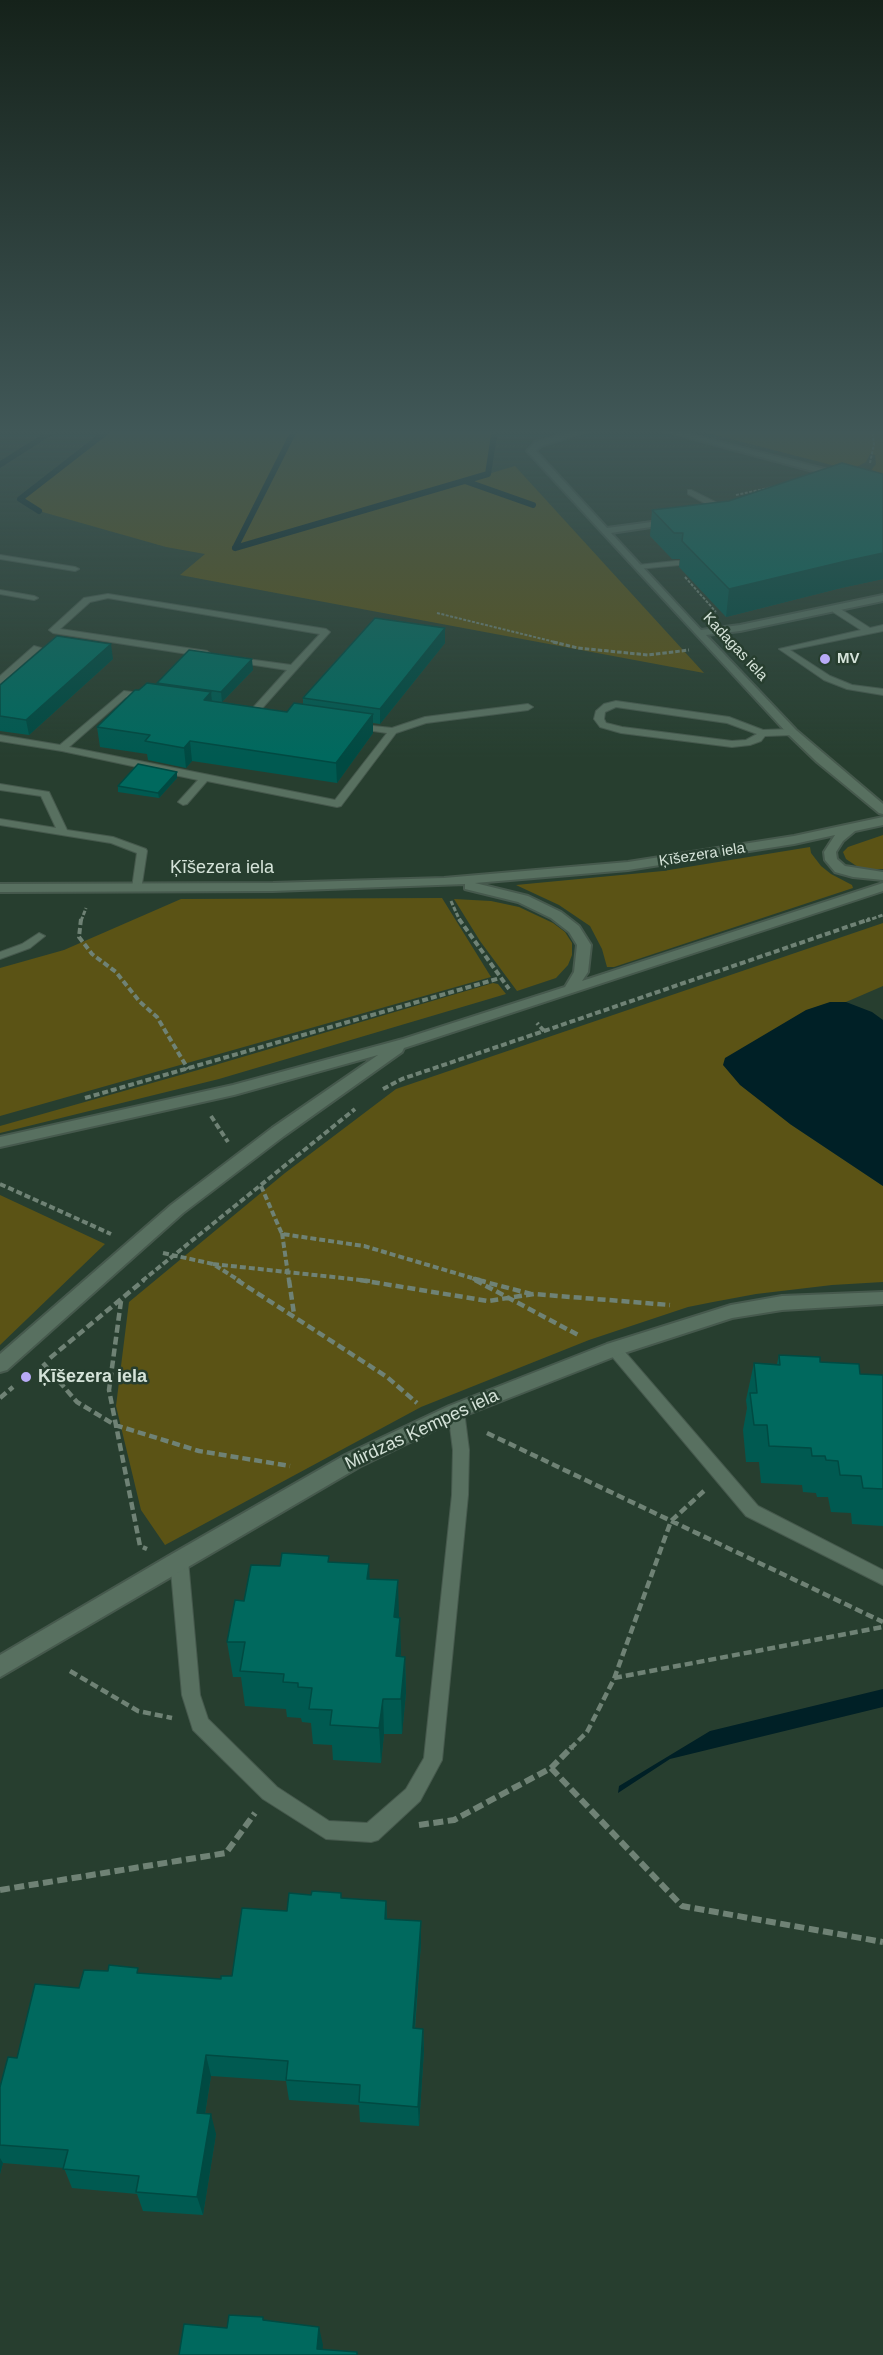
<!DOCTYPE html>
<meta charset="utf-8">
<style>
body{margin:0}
canvas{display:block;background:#273e2f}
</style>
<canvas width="883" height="2355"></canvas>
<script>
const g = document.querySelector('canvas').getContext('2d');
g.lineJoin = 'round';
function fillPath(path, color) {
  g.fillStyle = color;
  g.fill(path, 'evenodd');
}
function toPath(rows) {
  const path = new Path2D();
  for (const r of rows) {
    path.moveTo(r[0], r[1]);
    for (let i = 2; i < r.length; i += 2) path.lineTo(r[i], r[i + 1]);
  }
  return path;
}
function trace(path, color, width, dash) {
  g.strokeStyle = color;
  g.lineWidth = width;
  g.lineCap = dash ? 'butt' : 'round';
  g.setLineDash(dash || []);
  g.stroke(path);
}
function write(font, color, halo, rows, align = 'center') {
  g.font = font + ' Helvetica,sans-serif';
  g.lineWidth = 5;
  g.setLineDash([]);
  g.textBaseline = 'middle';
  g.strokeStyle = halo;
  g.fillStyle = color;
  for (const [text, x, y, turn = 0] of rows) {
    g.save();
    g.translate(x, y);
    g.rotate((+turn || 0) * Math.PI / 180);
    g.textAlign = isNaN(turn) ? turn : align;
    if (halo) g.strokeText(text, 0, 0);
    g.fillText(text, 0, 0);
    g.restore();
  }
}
const green = toPath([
 [110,429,495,429,488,474,515,466,704,673,180,575,205,554,166,547,39,511,20,499],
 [692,429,883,429,883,478,869,473,876,464,875,455,870,454,866,462,853,469,843,468],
 [883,835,883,869,861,869,846,859,843,852,848,847],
 [810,847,811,853,821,866,831,874,852,885,853,888,614,967,607,967,602,949,590,926,559,905,516,885,663,871],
 [442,898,491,977,0,1116,0,968,64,950,181,899],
 [454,899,491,901,519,907,553,923,565,932,572,943,572,955,568,965,556,978,517,991,480,941],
 [883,923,883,986,846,1002,830,1002,790,1124,883,1186,883,1282,832,1285,756,1294,713,1302,688,1307,589,1340,421,1407,165,1545,141,1510,116,1406,129,1302,285,1173,396,1089],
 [493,983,498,984,506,994,219,1079,0,1133,0,1126,205,1068],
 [0,1195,105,1244,0,1345]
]);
const water = toPath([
 [51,429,61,429,0,468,0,461],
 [830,1002,846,1002,872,1012,883,1020,883,1186,790,1124,740,1085,723,1065,725,1058,806,1010],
 [883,1689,883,1707,670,1759,618,1793,619,1786,710,1731]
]);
const stream = toPath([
 [465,481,533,505],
 [39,511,20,499,110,429],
 [235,548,488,474,495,429],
 [235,548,295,429]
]);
const pathFar4 = toPath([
 [630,429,642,430],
 [870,463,874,444,872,429],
 [736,495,773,487],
 [685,577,716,612],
 [437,613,559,643]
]);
const pathFar3 = toPath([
 [553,642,578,648,648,655,689,650],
 [451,901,460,921],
 [81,921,86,908],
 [866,921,883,915]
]);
const pathFar2 = toPath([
 [81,919,79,937,92,954,116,972,140,1002,157,1017,188,1069],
 [459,919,509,989],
 [544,1031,870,919],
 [383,1089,402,1079,544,1031,537,1023],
 [85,1098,500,978],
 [211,1116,228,1142],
 [0,1184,111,1234],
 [261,1186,282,1234,364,1246,472,1278],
 [282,1233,289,1281],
 [163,1253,213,1264,240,1281],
 [213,1264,370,1281],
 [142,1281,355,1109],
 [478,1281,472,1278,484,1281]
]);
const pathFar1 = toPath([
 [237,1280,387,1377,417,1403],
 [289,1280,294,1314],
 [360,1280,488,1301,534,1294,670,1305],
 [475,1280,580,1336],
 [478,1280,531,1294],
 [121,1301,109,1390,140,1546,147,1549],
 [50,1358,144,1280],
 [43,1363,77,1402,115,1425,199,1451,290,1466],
 [0,1398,13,1387],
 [487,1433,883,1622],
 [70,1671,138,1711,172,1718],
 [614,1678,883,1627],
 [570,1749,587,1732,614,1679,671,1521,705,1490]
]);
const path = toPath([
 [551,1768,682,1906,883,1942],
 [419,1825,454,1820,551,1768,572,1747],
 [0,1890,226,1853,255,1813]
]);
const service = toPath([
 [691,490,727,508,728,510,721,512,688,494,688,490,691,490],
 [0,555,75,567,79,569,75,571,0,559,0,555],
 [676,561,679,561,679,565,638,569,634,567,638,565,676,561],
 [0,590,34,596,38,598,34,600,0,594,0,590],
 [108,594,326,629,330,632,257,714,254,715,249,712,251,710,287,670,235,662,232,661,232,657,291,665,320,634,108,598,90,602,60,629,207,651,211,654,207,657,53,633,49,630,84,598,108,594],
 [833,608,839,608,870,628,883,625,883,631,790,650,830,676,852,685,883,689,883,695,847,689,824,680,779,649,861,630,833,612,833,608],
 [34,646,41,648,0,684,0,676,34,646],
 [124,691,147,694,152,697,147,700,126,697,69,747,335,800,387,733,354,728,354,724,392,728,425,717,528,704,533,707,528,710,426,723,396,733,341,806,337,807,207,781,187,804,183,805,178,802,198,780,62,751,0,741,0,735,60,745,124,691],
 [616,701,729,717,763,730,792,729,797,732,792,735,765,736,761,741,750,745,732,747,621,733,600,727,594,719,596,711,604,704,616,701],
 [616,707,727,723,757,734,746,740,732,741,622,727,606,723,604,719,605,712,616,707],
 [0,784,49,792,67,830,113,837,146,849,147,851,141,890,137,891,132,888,137,853,111,843,0,825,0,819,56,828,41,796,0,790,0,784],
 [39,933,45,936,30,948,0,959,0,952,22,944,39,933],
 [614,1343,619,1345,758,1506,883,1570,883,1585,746,1516,609,1353,606,1349,609,1345,614,1343],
 [456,1405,462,1407,464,1411,469,1450,468,1495,442,1760,420,1801,378,1840,371,1842,326,1839,263,1799,193,1730,182,1695,170,1560,173,1555,179,1553,185,1555,188,1560,200,1695,208,1719,277,1787,329,1821,367,1823,406,1789,424,1758,452,1495,453,1450,448,1411,450,1407,456,1405]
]);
const minor = toPath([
 [583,429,594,429,541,446,536,451,607,528,674,519,674,523,671,524,611,533,701,630,740,625,883,595,883,601,740,631,706,635,796,730,883,804,883,814,879,813,817,762,788,734,527,451,535,442,583,429],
 [657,429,669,429,883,484,883,490,657,429],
 [883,1292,883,1304,782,1310,732,1318,621,1354,463,1416,359,1467,0,1677,0,1655,172,1554,345,1455,449,1406,607,1344,731,1305,782,1296,883,1292]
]);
const tertiary = toPath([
 [883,817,883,825,855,831,843,841,836,852,837,859,845,866,883,872,883,880,853,877,835,872,825,860,824,852,835,835,794,844,628,870,475,883,528,896,561,912,579,926,591,945,588,972,582,981,883,883,883,891,404,1048,402,1052,284,1136,183,1213,7,1370,0,1372,0,1354,171,1205,272,1128,378,1055,234,1095,0,1147,0,1137,233,1085,403,1039,565,987,574,972,577,945,569,932,551,918,518,902,465,889,465,884,273,891,0,892,0,884,273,883,444,878,628,862,794,836,883,817]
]);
const wall = toPath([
 [883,474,883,579,841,588,726,617,679,567,680,559,672,559,650,536,652,510,729,501],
 [445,628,445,643,380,724,373,723,373,733,337,783,192,761,186,768,148,760,147,754,100,747,97,727,139,690,157,685,157,683,253,670,222,702,287,712,303,705,303,698],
 [113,659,29,735,0,731,0,685],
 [177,772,177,778,159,798,118,792,118,786],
 [779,1355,820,1362,860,1374,883,1375,883,1526,852,1524,851,1513,831,1512,828,1497,817,1497,816,1493,803,1492,802,1485,761,1483,759,1462,746,1462,743,1430,747,1408,746,1400,754,1363,777,1364],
 [329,1562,370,1579,399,1618,401,1657,405,1657,406,1693,402,1734,384,1734,381,1763,333,1760,332,1745,313,1744,311,1723,302,1722,301,1718,287,1717,286,1709,245,1706,241,1677,233,1677,227,1642,244,1601,280,1566],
 [342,1898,386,1901,387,1919,421,1921,421,1943,415,2029,423,2029,424,2050,419,2126,360,2122,359,2105,289,2100,286,2081,211,2076,205,2114,216,2134,203,2215,143,2211,137,2194,72,2188,64,2168,3,2163,0,2174,0,2087,17,2058,139,1973,221,1979,232,1976,287,1911]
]);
const shadedWall = toPath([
 [883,553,883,579,841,588,726,617,729,589,846,561],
 [445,628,445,643,380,724,380,709],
 [111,644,113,659,29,735,26,720],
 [252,659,253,670,222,702,221,692],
 [211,692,213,712,204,700],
 [373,714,373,733,337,783,336,763],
 [190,741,192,761,186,768,184,748],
 [177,772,177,778,159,798,158,793],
 [369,1564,371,1601,367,1579],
 [398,1580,399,1617,395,1653,394,1617],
 [400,1618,401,1653,397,1692,396,1656],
 [405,1657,406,1693,402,1734,401,1699],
 [383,1699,384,1734,381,1763,379,1728],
 [386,1901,387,1923,385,1919],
 [421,1921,421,1943,413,2049,413,2028],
 [423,2029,424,2050,419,2126,418,2107],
 [206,2055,211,2076,202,2132,197,2113],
 [211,2114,216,2134,203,2215,197,2197],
 [0,2158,3,2163,0,2174],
 [319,2327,323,2345,322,2355,317,2349]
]);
const building = toPath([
 [842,463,883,474,883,553,846,561,729,589,682,541,683,533,674,533,652,510,729,501,842,463],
 [375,618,445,628,380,709,303,698,375,618],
 [57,636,111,644,26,720,0,716,0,685,57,636],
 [189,650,252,659,221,692,157,683,189,650],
 [147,683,211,692,204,700,287,712,294,703,373,714,336,763,190,741,184,748,145,741,150,735,97,727,135,690,139,690,147,683],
 [138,764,177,772,158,793,118,786,138,764],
 [779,1355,820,1357,820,1362,859,1364,860,1374,883,1375,883,1489,863,1488,861,1476,840,1475,838,1461,826,1460,825,1456,812,1456,811,1448,769,1446,767,1425,754,1425,750,1393,757,1393,754,1363,780,1365,779,1355],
 [282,1553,329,1556,328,1562,369,1564,367,1579,398,1580,394,1617,400,1618,396,1656,405,1657,401,1699,383,1699,379,1728,330,1725,332,1710,309,1709,312,1688,298,1687,298,1683,283,1682,284,1674,240,1671,245,1642,227,1642,235,1600,244,1601,251,1565,280,1566,282,1553],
 [312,1891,341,1893,341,1898,386,1901,385,1919,421,1921,413,2028,423,2029,418,2107,359,2102,360,2085,286,2080,288,2061,206,2055,197,2113,211,2114,197,2197,136,2192,139,2176,63,2169,68,2150,0,2145,0,2087,8,2057,17,2058,35,1984,79,1988,84,1970,108,1971,109,1965,138,1968,137,1973,221,1979,221,1976,232,1976,242,1908,287,1911,289,1893,311,1895,312,1891],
 [229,2315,263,2317,263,2320,319,2327,317,2349,357,2352,357,2355,179,2355,184,2324,227,2328,229,2315]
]);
const markers = [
 [825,659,6,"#b9abf7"],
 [26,1377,6,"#b9abf7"]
];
const farStreetnames = [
 ["Kadagas iela",735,647,47],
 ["Ķīšezera iela",702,855,-9]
];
const farPoinames = [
 ["MV",837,659]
];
const streetNames = [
 ["Ķīšezera iela",222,868],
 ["Mirdzas Ķempes iela",422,1430,-25]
];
const poiNames = [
 ["Ķīšezera iela",38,1377]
];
fillPath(green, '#5b5315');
fillPath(water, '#002026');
trace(stream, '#002026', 6);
trace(service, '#46594d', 2);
trace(minor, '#46594d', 4);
trace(tertiary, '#46594d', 4);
trace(pathFar4, '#6f8275', 2, [3, 1.5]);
trace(pathFar3, '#6f8275', 3, [4.5, 2]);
trace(pathFar2, '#6f8275', 4, [6, 3]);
trace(pathFar1, '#6f8275', 4.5, [8, 4]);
trace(path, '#6f8275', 6, [10, 4.5]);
fillPath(service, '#587060');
fillPath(minor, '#587060');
fillPath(tertiary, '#587060');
fillPath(wall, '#005a51');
fillPath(shadedWall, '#004a42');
fillPath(building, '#00695e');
trace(building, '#004a42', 1.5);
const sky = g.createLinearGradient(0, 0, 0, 758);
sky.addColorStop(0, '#15221a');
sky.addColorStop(0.57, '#415858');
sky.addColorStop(1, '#41585800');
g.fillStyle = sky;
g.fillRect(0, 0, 883, 758);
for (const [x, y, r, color] of markers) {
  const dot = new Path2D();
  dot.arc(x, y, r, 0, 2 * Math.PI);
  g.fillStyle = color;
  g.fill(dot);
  trace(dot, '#273e2f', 2);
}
write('15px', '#d5e3d9', '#273e2f', farStreetnames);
write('bold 15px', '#d5e3d9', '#273e2f', farPoinames, 'left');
write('18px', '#d5e3d9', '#273e2f', streetNames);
write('bold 18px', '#d5e3d9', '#273e2f', poiNames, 'left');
</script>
